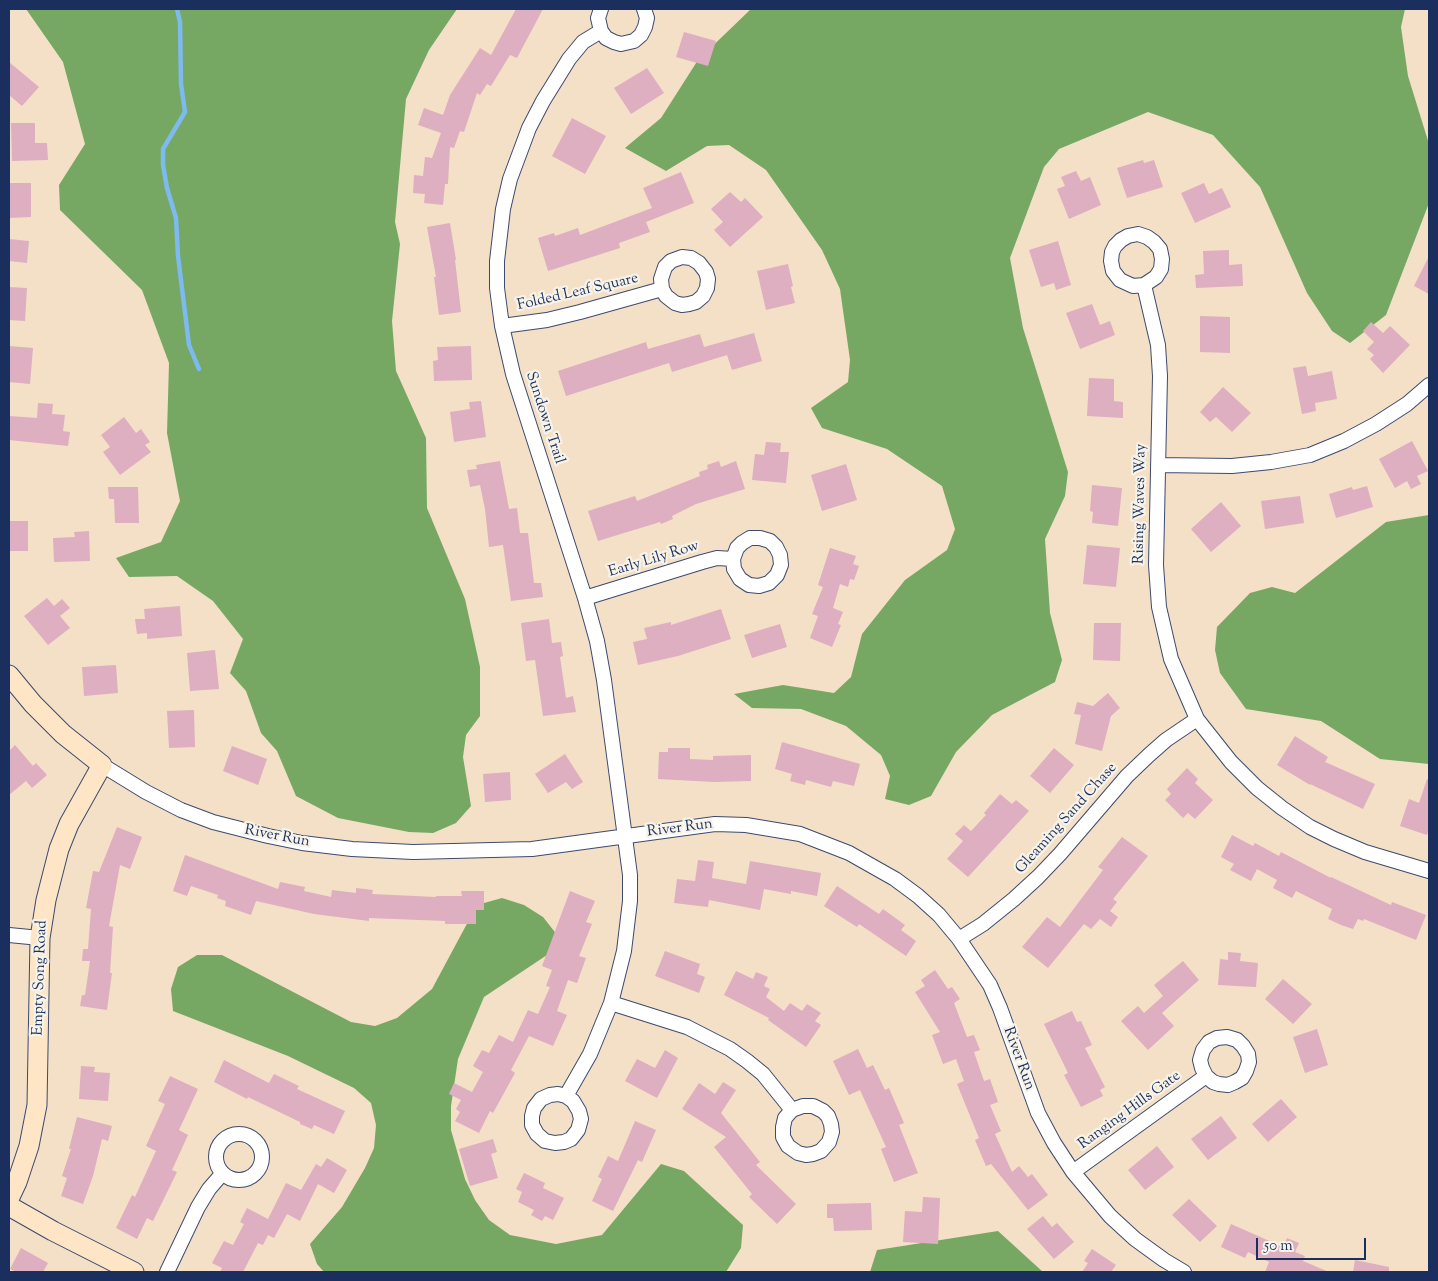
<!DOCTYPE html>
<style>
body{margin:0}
#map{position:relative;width:1438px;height:1281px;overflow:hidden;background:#f4e0c6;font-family:"Sorts Mill Goudy",serif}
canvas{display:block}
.frame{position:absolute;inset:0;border:10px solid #1b2f5e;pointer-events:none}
.scale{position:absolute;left:1256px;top:1238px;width:110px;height:22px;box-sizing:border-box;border:2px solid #1b2f5e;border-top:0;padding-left:6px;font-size:15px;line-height:18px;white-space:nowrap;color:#1b2f5e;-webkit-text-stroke:4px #f7f3e8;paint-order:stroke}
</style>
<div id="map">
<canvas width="1438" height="1281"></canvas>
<div class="frame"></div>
<div class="scale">50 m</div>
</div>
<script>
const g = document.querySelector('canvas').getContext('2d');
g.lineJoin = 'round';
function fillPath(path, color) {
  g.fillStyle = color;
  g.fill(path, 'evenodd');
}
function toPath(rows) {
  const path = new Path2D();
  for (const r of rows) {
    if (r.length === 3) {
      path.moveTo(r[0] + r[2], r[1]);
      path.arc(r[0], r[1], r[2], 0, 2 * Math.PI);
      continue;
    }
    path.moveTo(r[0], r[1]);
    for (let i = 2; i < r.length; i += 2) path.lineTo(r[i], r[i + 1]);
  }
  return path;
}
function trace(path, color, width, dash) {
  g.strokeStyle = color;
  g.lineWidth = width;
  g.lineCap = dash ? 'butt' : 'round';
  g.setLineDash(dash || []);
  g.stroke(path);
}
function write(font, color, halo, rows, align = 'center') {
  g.font = font + ' "Sorts Mill Goudy",serif';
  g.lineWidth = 4.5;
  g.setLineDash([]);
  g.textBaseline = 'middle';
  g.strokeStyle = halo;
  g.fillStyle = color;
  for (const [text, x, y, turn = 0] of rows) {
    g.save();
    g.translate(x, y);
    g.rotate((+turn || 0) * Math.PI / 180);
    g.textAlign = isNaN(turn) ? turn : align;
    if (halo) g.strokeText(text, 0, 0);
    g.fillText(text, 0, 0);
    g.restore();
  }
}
const forest = toPath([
 [26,9,457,9,429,50,406,99,395,222,400,244,392,321,396,371,426,438,427,508,465,599,480,667,480,716,466,735,463,757,471,806,456,823,433,833,409,832,338,818,296,796,277,751,261,733,246,691,230,673,243,639,213,601,177,576,129,577,116,558,161,542,180,501,167,433,169,363,142,290,60,210,59,185,85,144,63,62],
 [751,9,1405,9,1401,27,1408,76,1429,144,1429,203,1386,315,1350,343,1332,331,1307,293,1260,187,1213,135,1148,112,1059,149,1044,167,1010,258,1023,328,1068,472,1065,496,1045,539,1050,613,1062,660,1055,682,992,715,956,752,931,796,909,805,885,799,890,776,881,755,846,726,801,709,752,708,734,694,783,685,834,693,851,677,862,634,905,580,947,550,955,529,942,486,887,449,822,428,811,408,848,382,850,360,840,289,822,250,766,170,729,145,707,146,666,171,625,148,661,118,698,60],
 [1429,515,1429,764,1380,759,1321,721,1246,709,1220,673,1215,650,1217,627,1250,593,1272,587,1295,593,1386,522],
 [502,898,524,905,543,917,558,936,547,955,484,997,458,1059,451,1106,451,1130,465,1179,475,1200,489,1220,510,1235,556,1244,602,1235,661,1164,684,1171,743,1225,741,1248,726,1272,324,1272,317,1264,310,1244,342,1207,365,1168,374,1148,376,1125,371,1103,354,1088,288,1056,173,1011,171,989,178,967,197,955,222,955,351,1022,375,1026,397,1018,432,989,477,905],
 [998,1231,1043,1272,870,1272,877,1250]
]);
const stream = toPath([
 [177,9,180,22,181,84,185,112,163,149,163,165,167,188,176,218,178,256,189,345,199,369]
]);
const building = toPath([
 [516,9,543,9,517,58,510,55,491,86,487,84,480,95,477,93,464,132,460,131,454,148,450,147,448,184,445,184,443,205,424,203,425,194,413,193,414,175,423,176,425,157,432,158,441,133,418,125,424,108,443,115,450,95,480,48,491,55],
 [684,32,716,41,708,66,676,57],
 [9,62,39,87,22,106,9,95],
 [647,68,664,93,631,114,614,88],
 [572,118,606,136,585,174,552,156],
 [11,123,35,123,35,143,47,143,48,160,12,161],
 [1143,160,1144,163,1154,160,1163,187,1127,198,1117,168],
 [1076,171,1081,181,1090,177,1101,205,1069,219,1057,189,1065,186,1061,177],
 [681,172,694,203,646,222,650,232,619,243,620,248,548,271,538,238,554,233,555,236,578,228,580,235,652,208,643,188],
 [9,183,31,183,31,217,9,218],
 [1204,183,1209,194,1222,188,1231,207,1195,223,1181,193],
 [730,192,741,202,745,198,763,217,730,247,714,230,723,222,711,209],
 [450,223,456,260,455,260,461,312,439,315,434,277,436,277,427,227],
 [9,239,29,241,27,263,9,261],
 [1058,241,1071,285,1056,290,1054,283,1041,287,1029,250],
 [1229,250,1229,265,1242,264,1243,286,1196,288,1195,275,1204,274,1203,251],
 [1429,256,1429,294,1414,286],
 [788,264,793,286,791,287,795,303,766,310,757,271],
 [9,287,27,288,25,321,9,320],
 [1092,304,1100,325,1110,321,1115,335,1080,349,1066,313],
 [1200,316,1230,317,1230,353,1200,352],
 [1371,322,1383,333,1390,326,1410,345,1383,373,1370,359,1374,355,1367,349,1374,342,1363,331],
 [754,333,762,361,732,370,727,355,672,372,669,363,566,396,558,371,646,342,648,349,700,334,704,347],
 [9,346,33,348,30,384,9,382],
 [471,346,472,380,434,381,433,361,438,360,437,347],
 [1306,366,1308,376,1332,371,1337,399,1315,403,1316,411,1302,414,1293,368],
 [1089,378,1114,379,1114,401,1123,402,1123,418,1087,416],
 [1223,387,1251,413,1232,432,1216,417,1210,422,1200,412],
 [481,401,486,437,454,442,450,412,470,409,469,402],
 [38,403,53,404,52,414,65,415,63,431,70,432,68,446,9,440,9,416,37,418],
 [124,417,136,433,141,429,150,442,145,445,151,452,120,475,103,452,110,447,101,435],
 [1412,441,1428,471,1417,476,1421,484,1411,489,1407,481,1395,488,1379,459],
 [766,442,781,443,780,452,789,452,786,483,752,480,755,454,764,455],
 [500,461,509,509,517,508,520,533,528,533,534,583,541,583,543,597,511,601,503,545,489,547,485,509,480,485,470,487,467,470,477,469,476,465],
 [719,461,721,467,736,461,745,489,696,504,672,516,673,519,661,524,660,522,598,541,588,511,635,496,637,501,700,476,699,472,708,469,707,465],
 [846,464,857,500,822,511,811,475],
 [1092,485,1122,488,1118,526,1092,523,1093,512,1090,511],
 [1367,486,1373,507,1336,518,1329,494,1352,487,1353,490],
 [108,487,138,487,139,523,115,523,114,499,109,499],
 [1300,496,1304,523,1265,529,1261,501],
 [1221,502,1241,526,1211,552,1191,529],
 [9,521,28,521,28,551,9,551],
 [89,531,90,561,54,562,53,538,75,537,74,532],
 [1087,545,1120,548,1116,587,1083,584],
 [830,548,856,556,853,564,859,566,854,580,850,579,848,587,840,584,833,608,843,612,838,624,841,625,832,647,810,638,818,616,812,614,823,587,818,585],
 [47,598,54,606,62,599,70,608,60,616,70,628,48,645,24,616],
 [180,606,182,636,147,639,147,633,137,634,135,619,145,619,144,609],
 [721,609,731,639,678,656,638,665,633,642,647,639,644,628,671,622,671,625],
 [549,619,552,643,561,642,563,656,560,657,566,698,573,696,576,712,543,716,535,660,526,661,521,623],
 [1094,623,1121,623,1120,661,1093,660],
 [780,624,787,647,752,658,744,635],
 [215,650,219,689,190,691,187,653],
 [116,665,118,693,84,696,82,667],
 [1108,693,1120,708,1111,716,1102,751,1075,744,1081,715,1074,714,1077,702,1093,706],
 [194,710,195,747,169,748,167,711],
 [1295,736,1328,757,1325,762,1375,784,1363,809,1310,784,1310,785,1277,765],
 [782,742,860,764,854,786,833,781,831,787,806,780,805,785,790,781,792,774,775,769],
 [15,745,33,766,36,763,47,775,32,788,26,781,9,795,9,751],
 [232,746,267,759,258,785,223,771],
 [668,748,690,748,690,759,713,760,713,756,751,755,751,781,714,782,658,779,659,752,668,752],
 [1054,748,1074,765,1050,793,1030,776],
 [565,754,583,782,572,789,566,782,548,793,535,774],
 [1187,768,1198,779,1195,783,1213,800,1195,819,1188,813,1183,818,1165,800,1171,794,1167,789],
 [510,772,511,800,485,802,483,774],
 [1427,779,1429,780,1429,828,1427,835,1400,826,1409,799,1419,803],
 [1000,794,1012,804,1016,800,1029,811,968,877,947,859,963,841,955,834,964,825,971,831,986,815,984,813],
 [117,827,142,837,130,869,120,865,109,926,113,927,110,973,112,973,107,1010,80,1006,82,995,85,995,90,961,82,961,83,949,88,949,91,909,86,908,93,871,99,872],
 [1232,835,1253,846,1255,843,1279,856,1281,852,1331,878,1331,877,1391,905,1392,902,1426,915,1416,940,1364,919,1363,921,1358,919,1353,929,1341,925,1328,919,1332,909,1296,891,1292,898,1273,888,1277,880,1257,869,1251,881,1230,870,1234,864,1221,857],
 [1122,837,1148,856,1113,899,1117,902,1110,911,1118,917,1111,927,1100,919,1091,929,1084,924,1048,968,1022,947,1047,917,1060,927,1103,870,1098,867],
 [185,855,278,889,280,882,305,887,304,891,331,897,332,890,356,893,356,888,373,890,372,894,436,897,436,896,462,896,461,891,484,891,484,910,476,910,476,924,445,924,445,921,369,918,369,921,314,914,256,901,251,915,225,906,226,901,217,898,218,895,191,886,187,896,173,891],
 [698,860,714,862,712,878,746,884,750,861,821,873,817,896,791,891,791,894,764,889,760,910,709,900,708,907,674,903,677,879,695,881],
 [837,886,879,914,883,909,905,925,901,930,916,941,906,956,859,924,857,927,824,906],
 [570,891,595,901,586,922,592,924,579,956,586,958,577,983,568,980,557,1011,567,1015,553,1046,529,1036,511,1070,515,1073,493,1113,490,1111,479,1133,455,1121,460,1112,456,1109,461,1100,449,1094,454,1083,472,1092,483,1072,473,1066,482,1050,489,1053,499,1035,513,1042,528,1010,538,1014,550,987,546,986,552,970,542,966],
 [665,951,700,964,697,974,705,977,699,993,655,976],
 [1228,952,1241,953,1240,961,1258,963,1256,987,1218,985,1220,959,1228,960],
 [1183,961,1199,980,1162,1013,1174,1026,1148,1050,1121,1021,1138,1006,1144,1013,1163,996,1154,985],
 [935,970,948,989,952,987,960,999,954,1003,967,1037,974,1035,980,1050,974,1052,984,1081,990,1079,998,1102,990,1105,1001,1131,995,1134,1012,1172,1019,1166,1028,1177,1032,1174,1048,1195,1028,1210,991,1164,986,1166,975,1140,979,1138,957,1084,964,1081,956,1059,943,1064,932,1035,940,1032,915,992,925,986,921,980],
 [736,971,753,979,756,972,768,977,764,986,770,989,766,997,784,1011,790,1003,802,1011,807,1004,821,1013,815,1021,821,1025,806,1047,768,1020,769,1018,724,995],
 [1283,979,1312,1004,1293,1024,1265,999],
 [1072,1011,1077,1022,1081,1021,1092,1045,1085,1048,1105,1087,1100,1090,1103,1096,1081,1107,1064,1075,1068,1073,1044,1024],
 [1317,1029,1328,1065,1305,1073,1293,1037],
 [858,1049,867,1068,873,1065,885,1090,889,1088,904,1123,899,1125,918,1173,894,1182,881,1149,886,1147,860,1090,849,1095,833,1061],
 [665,1050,678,1058,657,1098,625,1081,637,1059,655,1068],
 [224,1060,269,1083,274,1074,299,1086,297,1089,345,1111,334,1134,314,1125,312,1129,300,1124,300,1122,248,1097,247,1099,214,1082],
 [81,1066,95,1067,94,1072,110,1073,108,1101,79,1099],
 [170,1076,198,1089,179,1130,188,1135,172,1170,177,1172,153,1221,147,1218,137,1239,116,1228,132,1195,135,1197,156,1151,146,1146,165,1104,158,1101],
 [723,1082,736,1090,721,1113,760,1162,756,1165,796,1204,777,1224,749,1197,752,1194,714,1147,726,1137,682,1109,699,1083,715,1094],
 [1281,1099,1297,1117,1268,1142,1252,1124],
 [1221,1116,1237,1138,1208,1160,1191,1139],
 [77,1117,112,1126,108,1141,102,1139,93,1176,83,1204,61,1196,67,1178,62,1176,71,1149,69,1149],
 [635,1121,656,1130,642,1162,638,1160,613,1211,592,1201,602,1179,598,1177,608,1156,618,1161],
 [493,1139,497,1152,491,1154,498,1178,470,1186,459,1149],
 [1157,1146,1174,1167,1145,1190,1128,1170],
 [327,1158,347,1170,334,1193,318,1184,300,1221,287,1214,274,1238,268,1235,263,1245,258,1243,243,1272,220,1272,222,1268,212,1263,224,1241,233,1245,244,1224,240,1222,247,1208,268,1219,286,1183,301,1190,316,1164,321,1167],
 [524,1173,545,1183,543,1188,564,1198,553,1220,545,1216,542,1221,531,1215,534,1210,518,1202,522,1192,516,1189],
 [923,1197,940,1198,938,1244,903,1242,905,1211,922,1212],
 [1189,1199,1217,1226,1200,1242,1172,1215],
 [871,1203,872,1230,834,1231,833,1218,827,1218,827,1204],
 [1043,1216,1052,1227,1057,1223,1074,1242,1054,1259,1027,1229],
 [1231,1224,1283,1247,1287,1238,1299,1243,1295,1252,1305,1256,1303,1261,1329,1272,1265,1272,1269,1262,1248,1252,1245,1258,1221,1247],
 [21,1248,48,1263,43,1272,17,1272,10,1269],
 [1092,1249,1116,1265,1111,1272,1082,1272,1088,1263,1084,1261],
 [1355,1260,1389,1267,1389,1272,1353,1272]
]);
const street = toPath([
 [601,9,598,18,601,31,606,38,614,42,621,44,634,41,641,35,645,27,647,18,644,9],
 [1144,285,1133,286,1120,280,1113,271,1111,261,1112,252,1115,246,1121,240,1128,236,1138,234,1147,237,1154,242,1160,249,1162,259,1161,269,1156,277,1144,285,1158,345,1160,376,1156,565,1159,607,1171,659,1197,719,1231,762,1257,788,1282,808,1310,827,1334,839,1365,852,1429,871],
 [502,326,547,320,580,312,662,289,661,279,665,267,671,261,682,257,691,258,699,263,706,272,708,279,707,288,703,296,696,302,689,304,682,305,675,303,666,296,662,289],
 [1158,465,1232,466,1271,462,1310,455,1344,441,1376,424,1407,404,1429,385],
 [585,598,702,562,717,558,733,559,737,548,742,543,750,538,760,538,770,541,776,547,780,555,781,565,777,575,769,583,759,586,749,585,740,579,734,569,733,559],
 [102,765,146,792,181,810,213,822,268,836,302,843,352,849,413,852,532,849,715,824,746,825,800,834,849,853,895,879,918,896,939,915,959,939,990,985,1000,1008,1038,1113,1054,1143,1073,1172,1110,1216,1135,1239,1164,1260,1184,1272],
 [9,935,40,938],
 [959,939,983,924,1014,899,1038,877,1060,854,1127,776,1149,755,1166,740,1197,719],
 [611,1003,687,1027,730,1049,747,1061,763,1074,792,1110,785,1118,783,1127,783,1137,788,1146,798,1153,806,1155,813,1154,821,1151,829,1142,832,1132,831,1124,828,1116,823,1111,813,1106,803,1106,792,1110],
 [566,1096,558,1094,550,1095,541,1099,534,1108,532,1116,532,1125,537,1134,545,1141,555,1143,564,1142,571,1139,578,1130,581,1119,579,1111,573,1101,566,1096,590,1054,611,1003,624,951,630,901,630,875,604,680,597,641,585,598,513,374,502,326,497,288,497,261,503,209,510,179,529,128,543,101,569,59,583,42,601,31],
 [239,1157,23],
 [1073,1172,1206,1076,1213,1082,1219,1084,1228,1085,1235,1082,1242,1078,1246,1071,1249,1062,1248,1054,1243,1046,1237,1040,1227,1037,1217,1038,1209,1042,1203,1050,1200,1060,1202,1068,1206,1076],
 [167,1272,198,1207,209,1189,222,1174]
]);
const secondary = toPath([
 [9,675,33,704,63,734,102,765,69,824,59,849,46,900,40,938,37,1105,29,1146,17,1182,9,1199],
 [9,1206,53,1231,134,1272]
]);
const streetNames = [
 ["Folded Leaf Square",578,293,-13],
 ["Sundown Trail",544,418,72],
 ["Rising Waves Way",1141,504,-89],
 ["Early Lily Row",654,560,-17],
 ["Gleaming Sand Chase",1067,819,-48],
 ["River Run",680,829,-7],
 ["River Run",277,837,11],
 ["Empty Song Road",41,978,-88],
 ["River Run",1018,1059,70],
 ["Ranging Hills Gate",1130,1111,-36]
];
fillPath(forest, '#77a863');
trace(stream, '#7dbaef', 4.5);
fillPath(building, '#deaec1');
trace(street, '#3c4a6e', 16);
trace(secondary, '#3c4a6e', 21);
trace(street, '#fff', 14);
trace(secondary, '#fde5c5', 19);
write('15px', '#1b2f5e', '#f7f3e8', streetNames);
</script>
